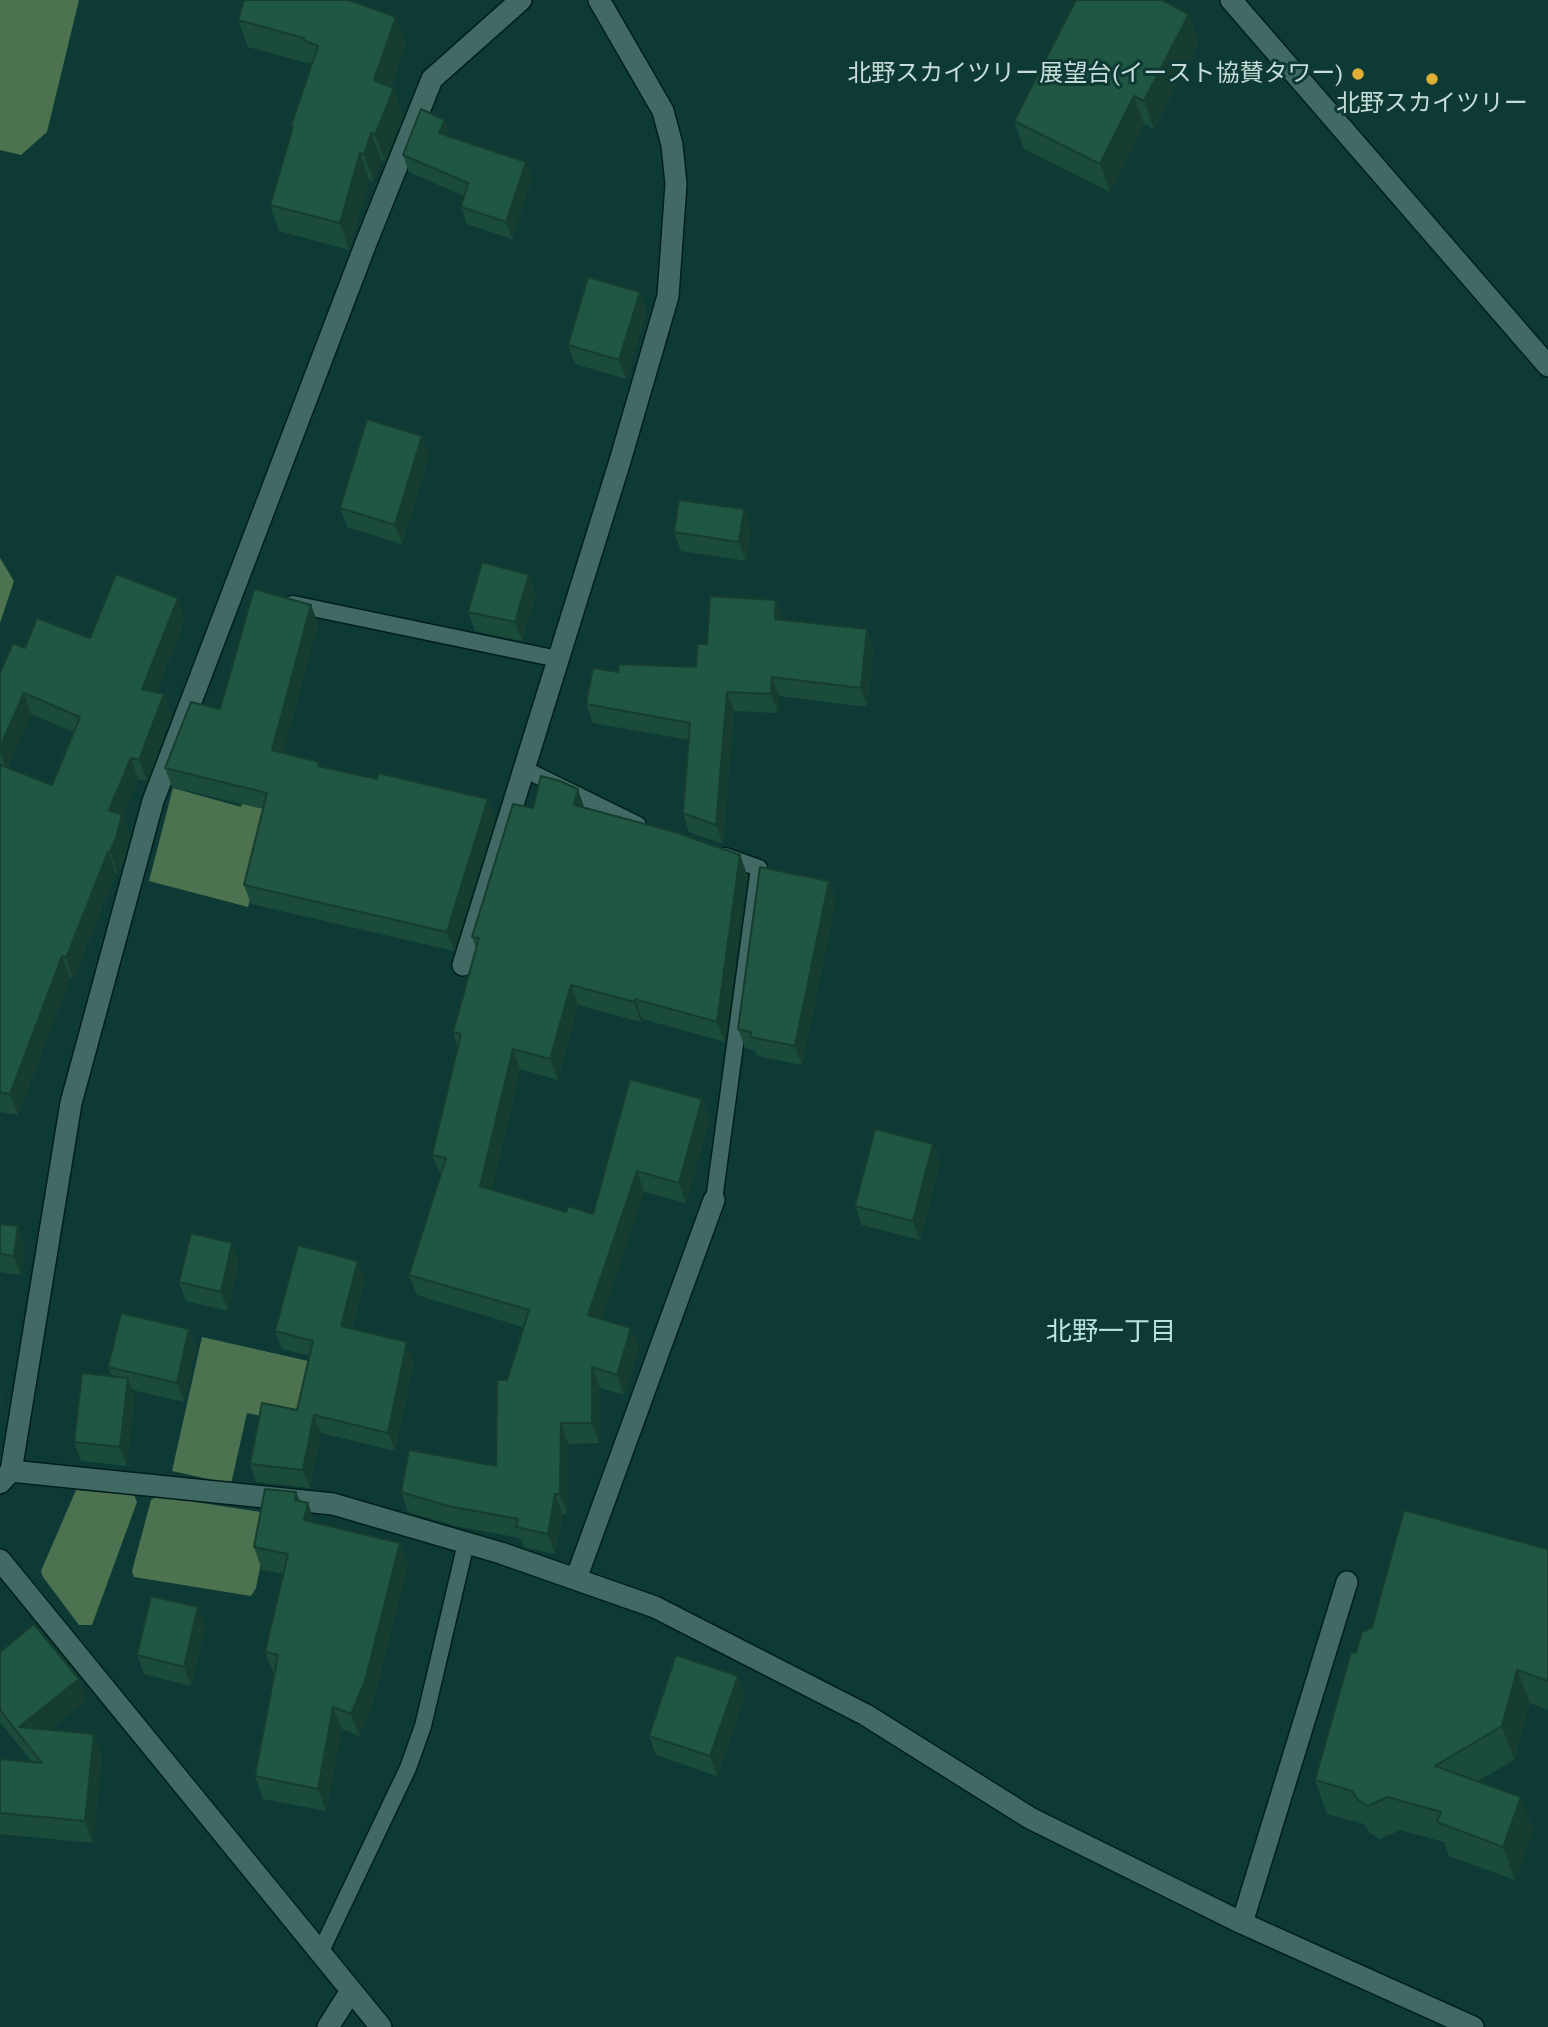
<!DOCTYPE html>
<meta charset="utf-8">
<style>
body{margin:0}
canvas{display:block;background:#0e3a35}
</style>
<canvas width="1548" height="2027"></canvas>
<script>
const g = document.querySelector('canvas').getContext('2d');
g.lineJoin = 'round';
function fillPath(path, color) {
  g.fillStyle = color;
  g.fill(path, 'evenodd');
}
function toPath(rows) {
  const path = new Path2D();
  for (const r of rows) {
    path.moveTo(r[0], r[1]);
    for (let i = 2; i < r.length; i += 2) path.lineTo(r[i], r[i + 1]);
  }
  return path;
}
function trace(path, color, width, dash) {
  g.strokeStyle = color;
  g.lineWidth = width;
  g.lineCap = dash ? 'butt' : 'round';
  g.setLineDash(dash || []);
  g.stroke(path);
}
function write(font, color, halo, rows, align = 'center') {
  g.font = font + ' "Crimson Pro","Noto Sans JP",serif';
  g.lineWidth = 6;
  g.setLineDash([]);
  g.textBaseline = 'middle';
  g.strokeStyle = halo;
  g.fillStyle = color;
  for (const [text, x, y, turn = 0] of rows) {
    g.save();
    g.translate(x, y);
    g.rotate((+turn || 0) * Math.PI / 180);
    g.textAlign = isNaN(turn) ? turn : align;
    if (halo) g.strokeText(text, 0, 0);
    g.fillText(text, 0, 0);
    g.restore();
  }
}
const forest = toPath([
 [0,0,79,0,47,132,21,155,0,150],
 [0,558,14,581,0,623],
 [253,765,284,773,248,907,149,881,173,788,241,807],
 [202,1337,317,1363,304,1425,247,1413,231,1484,172,1471],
 [76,1490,134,1495,137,1502,92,1625,79,1625,43,1577,41,1571],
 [157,1496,267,1513,270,1518,256,1588,251,1596,134,1577,132,1571,151,1500]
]);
const service = toPath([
 [293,604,558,659],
 [524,769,638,825],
 [714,1200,759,868,725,856],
 [320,1953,408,1768,423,1726,466,1543]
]);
const minor = toPath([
 [1231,0,1548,366],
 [463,965,620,461,668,296,676,184,672,145,663,111,599,0],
 [11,1471,333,1504,501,1553,655,1607,866,1715,1030,1818,1242,1923,1473,2027],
 [0,1483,11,1471,71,1103,153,801,366,243,432,79,521,0],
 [576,1579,714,1200],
 [1242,1923,1347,1582],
 [328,2027,351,1991]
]);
const tertiary = toPath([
 [0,1560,381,2027]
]);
const wall = toPath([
 [238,20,406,43,391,87,394,88,403,115,385,161,381,160,374,181,369,180,349,250,279,231,270,205,293,129,291,126,312,65,311,64,248,47],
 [1199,42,1154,129,1144,124,1110,192,1024,149,1014,121],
 [451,137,532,178,512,239,467,224,461,207,464,196,409,172,403,155],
 [640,292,647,311,626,379,575,364,568,345],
 [429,455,402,544,347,527,340,508],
 [744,509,751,529,746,561,681,551,674,532],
 [529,575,536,594,522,641,475,631,468,612],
 [311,605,318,624,283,753,319,762,320,767,495,818,454,951,251,904,244,885,263,809,172,787,165,768,220,709],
 [783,619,783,620,867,629,874,648,867,707,779,696,778,713,734,711,723,844,689,832,683,813,689,740,593,723,586,704,618,672,696,667],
 [185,620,156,692,172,715,147,781,138,779,123,817,130,836,124,859,118,874,116,873,73,979,70,978,18,1115,0,1112,0,673,25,648,90,638],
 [31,714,73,732,52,785,8,767],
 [584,807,740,855,747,875,725,1042,642,1019,641,1022,578,1005,558,1080,520,1069,492,1190,566,1212,593,1214,702,1099,709,1120,686,1203,644,1192,601,1319,631,1328,639,1348,624,1395,600,1388,599,1443,568,1444,567,1514,563,1514,555,1554,524,1547,520,1538,456,1526,408,1512,401,1492,496,1466,507,1380,523,1327,417,1295,409,1275,441,1176,432,1155,458,1047,453,1032,476,948,472,937,533,808],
 [829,881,836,900,802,1065,757,1056,755,1051,745,1048,738,1029],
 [940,1163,920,1240,862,1225,855,1206],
 [0,1224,25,1245,21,1275,0,1272],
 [232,1243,239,1262,228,1311,186,1301,179,1282],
 [365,1279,352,1328,414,1361,395,1451,321,1433,310,1488,256,1482,250,1464,297,1410,310,1356,282,1349,275,1331],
 [189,1329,196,1348,184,1402,132,1390,135,1397,127,1466,81,1461,74,1442,112,1376,108,1367],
 [296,1492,300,1501,315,1523,408,1565,373,1703,359,1736,342,1729,326,1811,263,1799,255,1776,274,1674,265,1652,284,1574,262,1570,254,1547],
 [1548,1549,1548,1710,1530,1703,1514,1760,1478,1781,1533,1830,1515,1880,1449,1856,1444,1842,1400,1830,1380,1839,1370,1833,1364,1824,1327,1814,1315,1780,1356,1653],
 [205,1626,191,1686,144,1674,137,1655],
 [0,1652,87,1700,50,1730,94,1734,102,1755,93,1843,0,1834,0,1759,32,1762,0,1722],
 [738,1676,745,1695,717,1776,656,1755,649,1736]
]);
const shadedWall = toPath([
 [1189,14,1199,42,1154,129,1144,101],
 [396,17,406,43,384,106,374,80],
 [394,88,403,115,385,161,375,135],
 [1134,96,1144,124,1110,192,1100,164],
 [445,120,451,137,439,133],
 [371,133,381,160,374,181,364,155],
 [360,153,369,180,349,250,340,223],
 [526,162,532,178,512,239,506,222],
 [640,292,647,311,626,379,619,360],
 [422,436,429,455,402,544,395,525],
 [744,509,751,529,746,561,739,542],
 [529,575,536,594,522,641,515,622],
 [178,598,185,620,149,710,142,689],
 [776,600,783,619,782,638,775,619],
 [311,605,318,624,279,769,272,750],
 [867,629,874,648,867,707,861,688],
 [772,677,779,696,778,713,771,694],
 [727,692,734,711,723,844,716,825],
 [24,693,31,714,7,770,0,751,0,747],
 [164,694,172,715,147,781,139,760],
 [131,758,138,779,123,817,130,836,124,859,118,874,110,852,109,810],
 [578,789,585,810,574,805],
 [488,799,495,818,454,951,447,932],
 [108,852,116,873,73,979,66,958],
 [740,855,747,875,725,1042,717,1022],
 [829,881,836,900,802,1065,795,1046],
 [62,956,70,978,18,1115,10,1094],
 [571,985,578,1005,558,1080,550,1059],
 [635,999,642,1019,641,1022,634,1002],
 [513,1049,520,1069,488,1207,480,1186],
 [702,1099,709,1120,686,1203,679,1183],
 [933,1144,940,1163,920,1240,913,1221],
 [637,1171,644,1192,596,1335,588,1315],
 [18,1226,25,1245,21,1275,14,1256],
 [232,1243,239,1262,228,1311,221,1292],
 [358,1261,365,1279,347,1344,341,1326],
 [631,1328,639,1348,624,1395,617,1375],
 [189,1329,196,1348,184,1402,177,1383],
 [407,1342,414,1361,395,1451,388,1433],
 [592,1367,600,1388,599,1443,592,1423],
 [128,1378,135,1397,127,1466,120,1447],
 [0,1391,2,1398,0,1415],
 [314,1415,321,1433,310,1488,303,1470],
 [561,1423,568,1444,567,1514,560,1494],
 [296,1492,304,1514,295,1500],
 [555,1494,563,1514,555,1554,548,1534],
 [308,1503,316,1525,304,1520],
 [400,1543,408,1565,373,1703,359,1736,351,1714],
 [198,1607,205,1626,191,1686,184,1667],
 [1517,1670,1530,1703,1514,1760,1502,1726],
 [738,1676,745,1695,717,1776,710,1756],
 [79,1679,87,1700,29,1747,19,1727],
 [333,1707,342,1729,326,1811,318,1789],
 [94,1734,102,1755,93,1843,85,1821],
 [1521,1797,1533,1830,1515,1880,1503,1847]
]);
const building = toPath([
 [244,0,349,0,396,17,374,80,394,88,375,135,371,133,364,155,360,153,340,223,270,205,293,127,291,126,318,46,303,40,304,38,238,20,244,0],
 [1076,0,1162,0,1189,14,1144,101,1134,96,1100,164,1014,121,1076,0],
 [421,109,445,120,439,133,526,162,506,222,461,207,468,183,403,155,421,109],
 [588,277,640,292,619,360,568,345,588,277],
 [367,419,422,436,395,525,340,508,367,419],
 [679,500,744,509,739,542,674,532,679,500],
 [482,562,529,575,515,622,468,612,482,562],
 [116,574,178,598,142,689,164,694,139,760,131,758,109,810,122,815,116,838,110,852,108,852,66,958,62,956,10,1094,0,1092,0,767,1,765,52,785,80,717,24,693,0,747,0,673,13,643,25,648,37,618,90,638,116,574],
 [254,589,311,605,272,750,319,762,318,766,377,779,378,773,488,799,447,932,244,885,267,793,165,768,191,702,220,709,254,589],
 [710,596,776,600,775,619,867,629,861,688,772,677,771,694,727,692,716,825,683,813,690,723,586,704,593,668,618,672,619,664,696,667,697,644,707,644,710,596],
 [541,776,560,781,578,789,574,805,675,832,740,855,717,1022,635,999,634,1002,571,985,550,1059,513,1049,480,1186,566,1212,568,1206,593,1214,630,1079,702,1099,679,1183,637,1171,588,1315,631,1328,617,1375,592,1367,592,1423,561,1423,560,1494,555,1494,548,1534,516,1527,518,1519,448,1506,401,1492,409,1450,496,1466,497,1380,507,1380,529,1310,409,1275,446,1158,432,1155,461,1034,453,1032,479,938,472,937,513,804,533,808,541,776],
 [760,867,829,881,795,1046,750,1037,751,1032,738,1029,760,867],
 [875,1129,933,1144,913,1221,855,1206,875,1129],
 [0,1224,18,1226,14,1256,0,1254,0,1224],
 [191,1233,232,1243,221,1292,179,1282,191,1233],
 [298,1245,358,1261,341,1326,407,1342,388,1433,314,1415,303,1470,250,1464,262,1403,297,1410,313,1341,275,1331,298,1245],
 [121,1313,189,1329,177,1383,108,1367,121,1313],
 [82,1373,128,1378,120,1447,74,1442,82,1373],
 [265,1489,296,1492,295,1500,308,1503,304,1520,400,1543,365,1681,351,1714,333,1707,318,1789,255,1776,278,1655,265,1652,288,1554,254,1547,265,1489],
 [1404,1510,1548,1549,1548,1681,1517,1670,1502,1726,1435,1766,1521,1797,1503,1847,1437,1822,1441,1812,1388,1797,1368,1806,1358,1800,1352,1791,1315,1780,1351,1652,1356,1653,1362,1632,1372,1627,1404,1510],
 [151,1596,198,1607,184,1667,137,1655,151,1596],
 [34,1624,79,1679,19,1727,94,1734,85,1821,0,1813,0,1759,42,1763,0,1710,0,1652,34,1624],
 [676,1655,738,1676,710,1756,649,1736,676,1655]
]);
const markers = [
 [1358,74,7,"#dfb034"],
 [1432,79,7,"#dfb034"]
];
const poiNames = [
 ["北野スカイツリー展望台(イースト協賛タワー)",1344,74],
 ["北野スカイツリー",1432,104,"center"]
];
const neighbourhoodNames = [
 ["北野一丁目",1111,1332]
];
fillPath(forest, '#4c724f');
trace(service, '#001f1c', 19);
trace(minor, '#001f1c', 24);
trace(tertiary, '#001f1c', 24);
trace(service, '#416a65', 16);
trace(minor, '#416a65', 21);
trace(tertiary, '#416a65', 21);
fillPath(wall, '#1b4b3a');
fillPath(shadedWall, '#163d2f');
fillPath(building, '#1f5743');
trace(building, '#163d2f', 2);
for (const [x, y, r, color] of markers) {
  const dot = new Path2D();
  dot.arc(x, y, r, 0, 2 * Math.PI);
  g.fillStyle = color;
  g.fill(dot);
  trace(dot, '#0e3a35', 2.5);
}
write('24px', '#c6dcd8', '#0e3a35', poiNames, 'right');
write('26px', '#b8e5df', '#0e3a35', neighbourhoodNames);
</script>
